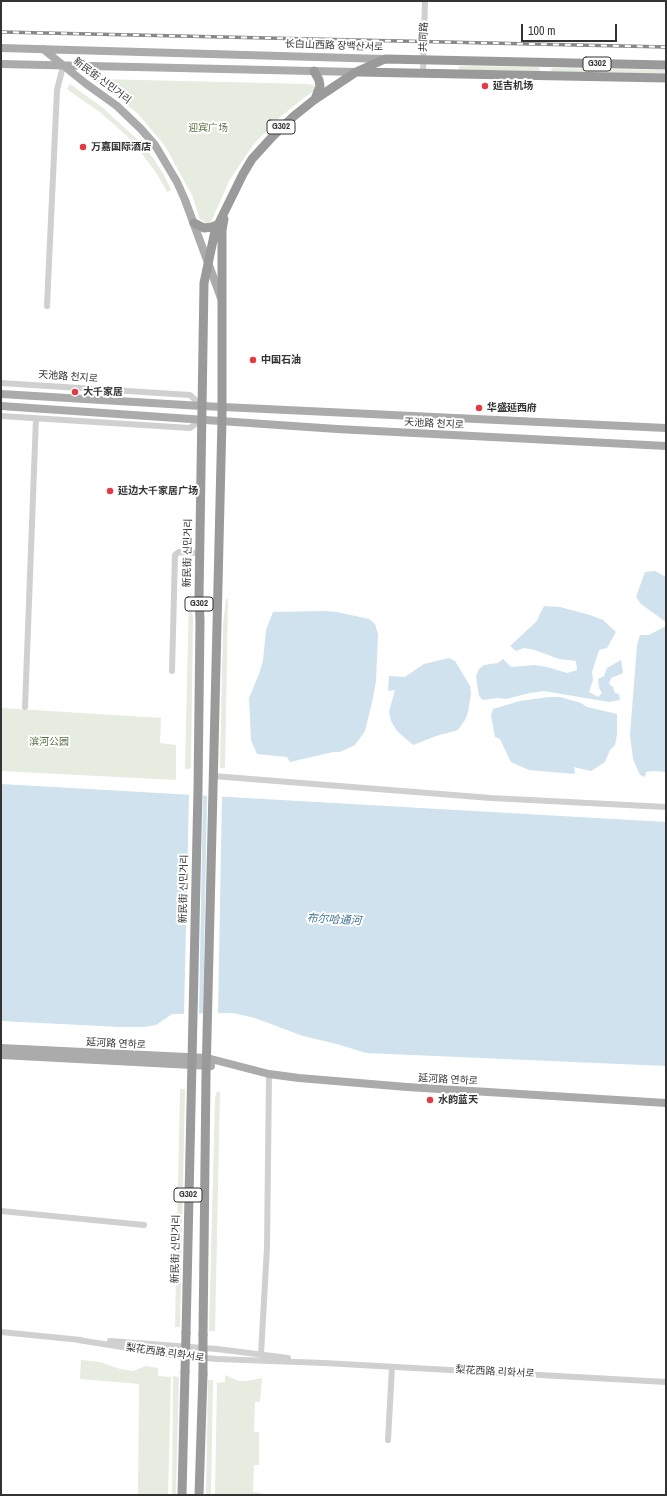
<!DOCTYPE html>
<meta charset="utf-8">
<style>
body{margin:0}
#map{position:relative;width:667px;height:1496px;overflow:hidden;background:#fff;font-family:"Archivo Narrow",sans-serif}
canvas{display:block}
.frame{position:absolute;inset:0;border:2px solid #333;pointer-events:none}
.scale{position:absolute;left:521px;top:24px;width:96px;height:18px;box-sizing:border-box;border:2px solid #333;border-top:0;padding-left:5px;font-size:12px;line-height:14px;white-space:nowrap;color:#333;-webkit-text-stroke:3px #fff;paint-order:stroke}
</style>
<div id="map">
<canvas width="667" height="1496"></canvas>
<div class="frame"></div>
<div class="scale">100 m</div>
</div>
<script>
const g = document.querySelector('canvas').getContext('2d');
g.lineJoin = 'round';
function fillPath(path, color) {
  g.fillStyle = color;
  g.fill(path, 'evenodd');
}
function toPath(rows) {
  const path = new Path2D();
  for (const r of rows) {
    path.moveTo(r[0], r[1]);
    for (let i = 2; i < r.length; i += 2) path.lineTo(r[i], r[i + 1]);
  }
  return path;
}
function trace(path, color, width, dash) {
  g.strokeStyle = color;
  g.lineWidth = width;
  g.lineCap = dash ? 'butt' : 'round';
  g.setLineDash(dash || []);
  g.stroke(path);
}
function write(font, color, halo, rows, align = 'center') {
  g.font = font + ' "Archivo Narrow","Noto Sans SC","Noto Sans KR",sans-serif';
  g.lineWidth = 4;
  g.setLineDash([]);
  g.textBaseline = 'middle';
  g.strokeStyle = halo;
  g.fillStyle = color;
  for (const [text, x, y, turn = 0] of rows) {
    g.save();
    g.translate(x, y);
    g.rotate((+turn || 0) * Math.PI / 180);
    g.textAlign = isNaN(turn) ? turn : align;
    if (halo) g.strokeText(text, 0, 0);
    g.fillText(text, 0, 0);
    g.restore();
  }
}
const green = toPath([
 [460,66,538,67,540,69,539,71,460,70,458,67],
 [552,68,666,70,666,74,552,72,551,69],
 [97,79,309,84,315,86,314,91,304,98,279,118,253,145,229,181,211,222,206,223,200,219,192,195,165,146,138,114,112,92,96,81],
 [70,84,102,107,139,141,153,158,164,175,171,190,167,192,157,174,137,147,127,136,101,113,67,89],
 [189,596,191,596,193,619,191,767,189,769,185,769],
 [226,599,228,599,225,768,220,768,223,625],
 [1,708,161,718,160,743,176,745,176,780,1,771],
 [180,1089,185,1089,180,1327,175,1327],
 [217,1091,220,1092,215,1331,209,1331,215,1098],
 [81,1360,100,1362,120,1369,133,1371,146,1366,158,1368,158,1376,171,1377,168,1495,138,1495,139,1384,80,1379],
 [225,1375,239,1381,246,1381,262,1378,260,1402,255,1402,254,1432,259,1432,259,1465,254,1465,253,1492,261,1493,261,1495,215,1495,217,1383,225,1382],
 [173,1376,179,1377,176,1495,172,1495],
 [208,1380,213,1380,211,1495,206,1495]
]);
const water = toPath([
 [655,571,666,577,666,622,641,604,636,597,645,572],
 [544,606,560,607,590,615,603,620,616,632,607,648,599,650,592,672,593,680,589,692,598,697,602,693,599,688,598,679,604,676,607,668,621,660,623,673,611,678,609,684,613,687,615,693,619,694,620,700,609,702,544,691,530,693,506,699,498,698,483,700,479,696,476,676,479,669,484,665,498,663,503,659,511,667,534,665,547,667,567,673,577,670,576,661,559,659,535,650,524,648,516,651,510,646,536,622],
 [325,611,337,612,360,617,369,619,375,624,378,634,376,681,373,698,365,731,355,745,340,752,333,752,303,759,290,762,287,757,257,754,251,740,249,698,259,674,263,661,266,630,273,612],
 [666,626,666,772,655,771,646,772,645,777,640,775,633,759,630,735,637,645,640,635,649,635],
 [449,658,455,661,470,686,471,693,468,712,465,720,458,730,436,736,413,745,397,731,391,721,389,712,395,690,388,691,389,676,405,677,424,664],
 [549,697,560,697,581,703,587,707,617,714,617,734,615,745,610,750,605,762,591,771,574,767,575,774,529,770,511,762,500,739,495,737,491,715,493,709,520,701],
 [1,784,666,822,666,1066,366,1053,337,1044,303,1036,255,1018,233,1013,172,1014,156,1025,144,1027,121,1027,1,1021]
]);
const pier = toPath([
 [189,793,203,794,199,1015,184,1016],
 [207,794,222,795,218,1014,203,1015]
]);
const minor = toPath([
 [423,73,425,1],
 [47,306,57,90,63,66],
 [1,383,190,395,202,406],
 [1,416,190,428,202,419],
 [172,671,175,555,179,552,199,553],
 [25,707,36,418],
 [213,776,491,798,666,807],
 [1,1211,144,1225],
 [1,1332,81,1340],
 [78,1340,173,1355,217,1359,324,1363,666,1382],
 [110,1341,217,1349,288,1358],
 [261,1354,267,1247,269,1074],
 [388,1440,392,1367]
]);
const major = toPath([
 [1,48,385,59],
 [43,49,85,83,117,106,141,129,155,145,177,182,185,200,221,298],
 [1,64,356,72],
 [1,394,202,406,666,428],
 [1,406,337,429,666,446],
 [1,1048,207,1058,269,1074,299,1078,407,1087,666,1103],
 [1,1055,211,1066]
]);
const highway = toPath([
 [314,71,319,80,320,86,315,99],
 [358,72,666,78],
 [194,223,204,228,212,227,217,225],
 [186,1333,198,789,200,621,199,597,204,283,215,231,243,174,252,159,273,136,294,116,314,100,356,72,385,59,666,65],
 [203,1335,206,1076,222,420,222,230,224,219],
 [182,1495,185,1372],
 [199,1495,203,1374]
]);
const rail = toPath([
 [1,32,666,47]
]);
const highwayBridge = toPath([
 [185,1372,186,1333],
 [203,1374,203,1335]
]);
const markers = [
 [485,86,4,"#e63946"],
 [83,147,4,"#e63946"],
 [253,360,4,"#e63946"],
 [75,392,4,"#e63946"],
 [479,408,4,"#e63946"],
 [110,491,4,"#e63946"],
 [430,1100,4,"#e63946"]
];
const shields = [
 [597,64,28],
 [281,127,28],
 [199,604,28],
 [188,1195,28]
];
const shieldNames = [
 ["G302",597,64],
 ["G302",281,127],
 ["G302",199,604],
 ["G302",188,1195]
];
const streetNames = [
 ["共同路",424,37,-88],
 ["长白山西路 장백산서로",334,46,2],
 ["新民街 신민거리",102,81,37],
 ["天池路 천지로",68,377,4],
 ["天池路 천지로",434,424,3],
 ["新民街 신민거리",188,553,-89],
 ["新民街 신민거리",184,889,-89],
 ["延河路 연하로",116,1044,3],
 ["延河路 연하로",448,1080,3],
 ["新民街 신민거리",176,1249,-89],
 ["梨花西路 리화서로",165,1353,8],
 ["梨花西路 리화서로",495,1372,3]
];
const poiNames = [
 ["延吉机场",493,86],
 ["万嘉国际酒店",91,147],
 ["中国石油",261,360],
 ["大千家居",83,392],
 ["华盛延西府",487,408],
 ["延边大千家居广场",118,491],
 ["水韵蓝天",438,1100]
];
const parkNames = [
 ["迎宾广场",208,128],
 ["滨河公园",49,742]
];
const waterNames = [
 ["布尔哈通河",334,920,3]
];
fillPath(green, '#e6ecdf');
fillPath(water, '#cfe2ee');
fillPath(pier, '#fff');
trace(minor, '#d0d0d0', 6);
trace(major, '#ababab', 8);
trace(highway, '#9a9a9a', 9);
trace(rail, '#888', 3.5);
trace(rail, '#fff', 2, [6]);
trace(highwayBridge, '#9a9a9a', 9);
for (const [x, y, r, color] of markers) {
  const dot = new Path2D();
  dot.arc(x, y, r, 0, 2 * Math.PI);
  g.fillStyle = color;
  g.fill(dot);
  trace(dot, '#fff', 1.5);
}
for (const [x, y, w] of shields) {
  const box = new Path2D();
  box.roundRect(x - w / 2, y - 7, w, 14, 3);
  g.fillStyle = '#fff';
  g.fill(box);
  trace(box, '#333', 1);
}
write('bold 9px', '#333', null, shieldNames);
write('10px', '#333', '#fff', streetNames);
write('bold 10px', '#333', '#fff', poiNames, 'left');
write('10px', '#56703f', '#fff', parkNames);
write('italic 11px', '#3f7597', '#fff', waterNames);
</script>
